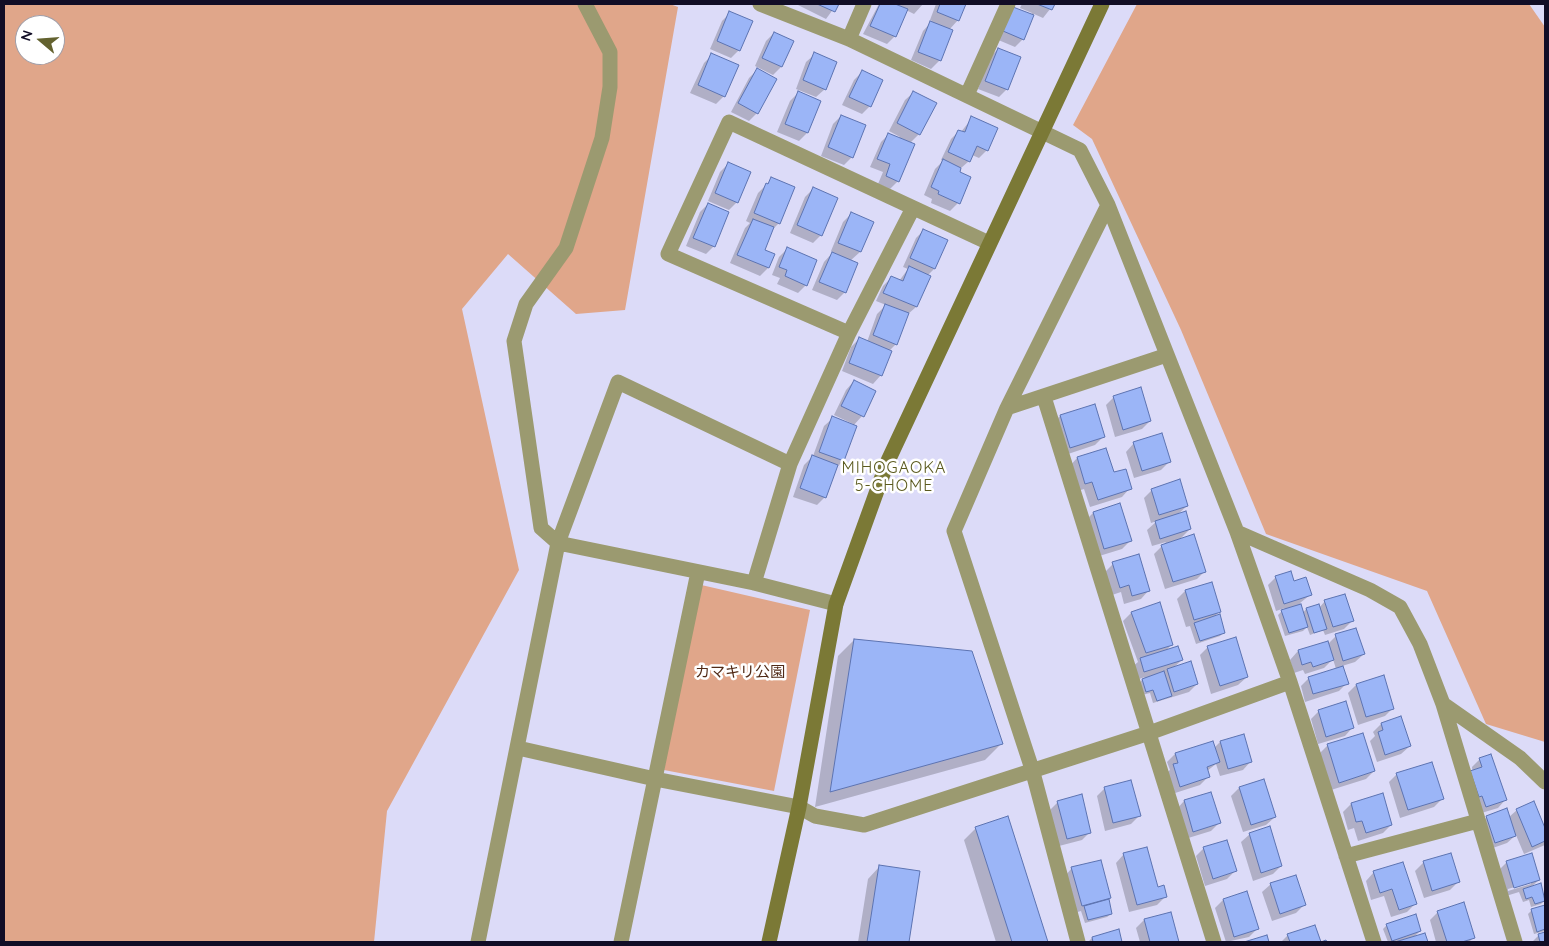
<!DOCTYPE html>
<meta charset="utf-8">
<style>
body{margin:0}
#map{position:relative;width:1549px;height:946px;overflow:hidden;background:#dcdbf8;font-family:Quicksand,sans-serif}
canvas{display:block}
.frame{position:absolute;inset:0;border:5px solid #110d26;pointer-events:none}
.north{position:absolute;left:15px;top:15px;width:50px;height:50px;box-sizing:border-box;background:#fff;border:1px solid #a09ea8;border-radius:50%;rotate:288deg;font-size:14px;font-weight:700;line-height:20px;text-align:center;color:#110d26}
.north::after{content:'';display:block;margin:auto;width:18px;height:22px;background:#63622f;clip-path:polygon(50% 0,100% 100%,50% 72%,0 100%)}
</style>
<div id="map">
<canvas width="1549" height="946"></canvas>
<div class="frame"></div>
<div class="north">N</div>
</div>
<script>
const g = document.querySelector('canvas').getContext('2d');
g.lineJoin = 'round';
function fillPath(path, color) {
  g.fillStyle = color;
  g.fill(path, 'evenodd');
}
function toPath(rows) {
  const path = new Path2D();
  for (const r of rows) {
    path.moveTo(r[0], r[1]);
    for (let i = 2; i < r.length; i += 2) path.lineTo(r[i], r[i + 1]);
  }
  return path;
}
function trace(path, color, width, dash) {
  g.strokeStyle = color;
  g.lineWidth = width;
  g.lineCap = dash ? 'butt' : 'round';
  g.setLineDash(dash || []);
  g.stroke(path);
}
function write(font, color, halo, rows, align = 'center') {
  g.font = font + ' Quicksand,"Noto Sans JP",sans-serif';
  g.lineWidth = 5;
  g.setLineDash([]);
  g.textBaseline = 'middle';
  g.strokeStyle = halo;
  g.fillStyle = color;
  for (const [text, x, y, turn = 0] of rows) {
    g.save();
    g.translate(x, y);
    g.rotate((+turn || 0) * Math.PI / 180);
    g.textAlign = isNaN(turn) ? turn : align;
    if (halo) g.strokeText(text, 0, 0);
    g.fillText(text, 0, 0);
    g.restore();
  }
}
const green = toPath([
 [4,4,670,4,678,7,625,310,576,314,508,254,462,309,519,570,387,811,374,942,4,942],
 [25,25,55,25,55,55,25,55],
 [1137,4,1529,4,1545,27,1545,742,1486,724,1427,591,1266,534,1181,330,1092,139,1073,125],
 [697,584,810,610,774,791,664,770]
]);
const shadow = toPath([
 [796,4,837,4,826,19],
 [879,4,923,4,914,14,906,10,895,36,887,44,863,34],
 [936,4,965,4,958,20,949,30,951,31,939,61,931,69,911,60,923,31,932,21,930,20],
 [1022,4,1054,4,1043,18,1034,14,1023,39,1015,47,996,39,1006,16,1031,15,1032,13,1020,8],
 [730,13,739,50,731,58,710,49,722,21],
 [774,33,781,67,773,75,755,66,766,41],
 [998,49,1007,89,999,97,978,89,990,57],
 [815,54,825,89,816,97,796,89,806,62],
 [712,55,724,96,716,104,690,93,704,63],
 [757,70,757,113,749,121,731,112,749,78],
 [862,72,870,106,862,114,842,105,854,80],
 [914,92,919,134,910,143,898,181,890,189,878,184,883,172,870,167,881,142,889,134,899,139,900,137,889,131,905,100],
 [798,93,820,102,807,133,799,141,777,132,790,101],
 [841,116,852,157,844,165,821,156,833,124],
 [972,118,987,150,979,158,972,155,969,161,960,169,958,203,950,211,931,203,932,199,924,195,935,169,943,161,941,160,951,139,959,131,961,132],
 [728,164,737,202,729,210,708,201,720,172],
 [772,179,779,223,771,231,763,250,768,268,760,276,730,263,745,228,750,223,746,221,758,193],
 [813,189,821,235,813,243,790,233,805,197],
 [708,204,714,246,706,254,686,246,700,212],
 [851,214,872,222,860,252,850,261,845,292,837,300,812,290,824,262,833,252,831,251,843,222],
 [924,230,934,269,927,276,916,307,907,315,896,344,889,351,881,375,873,384,842,371,851,347,859,339,867,342,877,314,886,305,876,301,883,286,891,278,899,281,908,269,903,267,916,238],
 [787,249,806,285,798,293,777,284,780,278,772,275,779,257],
 [854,381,862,416,853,426,856,427,843,461,835,469,825,497,817,505,793,497,804,465,813,456,824,426,833,418,853,426,853,424,834,415,846,390],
 [1114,397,1150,421,1142,429,1115,437,1106,405],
 [1094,406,1103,437,1095,445,1062,456,1052,424,1060,416],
 [1134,443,1169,462,1161,470,1134,478,1126,452],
 [1106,449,1113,474,1130,488,1122,497,1090,507,1084,489,1077,491,1069,467,1077,458],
 [1152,490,1187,506,1177,515,1190,529,1178,541,1205,571,1197,579,1165,589,1154,554,1166,542,1152,546,1147,530,1157,521,1151,523,1144,498],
 [1093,513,1131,540,1122,549,1096,557,1085,521],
 [1113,564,1149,590,1141,599,1124,604,1121,592,1112,595,1105,572],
 [1276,577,1293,582,1310,595,1300,603,1303,613,1306,609,1319,608,1325,601,1352,621,1344,629,1325,635,1323,630,1310,635,1307,627,1303,631,1285,636,1278,615,1285,608,1276,611,1268,585],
 [1185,591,1220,611,1213,618,1224,632,1220,636,1196,644,1190,626,1186,627,1177,599],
 [1159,604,1172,644,1165,652,1182,660,1173,668,1197,684,1189,692,1153,703,1150,693,1142,695,1139,683,1145,677,1136,680,1132,667,1138,662,1123,621,1131,613],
 [1336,636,1364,654,1355,662,1342,666,1347,683,1339,691,1305,702,1301,686,1309,678,1336,669,1333,659,1324,668,1305,674,1303,670,1294,673,1290,660,1298,651,1327,642,1328,644],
 [854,640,1001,744,985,760,815,807,838,656],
 [1208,647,1247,677,1238,685,1211,694,1200,655],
 [1356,685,1393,708,1385,716,1358,725,1348,693],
 [1319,711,1353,727,1345,736,1318,744,1311,719],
 [1381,724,1410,746,1401,754,1377,762,1370,741,1375,736,1373,732],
 [1363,735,1374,771,1366,779,1331,790,1319,754,1327,746],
 [1243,736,1251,761,1243,770,1220,776,1216,764,1207,771,1208,777,1200,785,1172,794,1165,774,1170,770,1167,762,1175,754,1212,742,1214,748,1220,742],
 [1480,759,1506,799,1498,808,1478,814,1472,767],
 [1397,774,1442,799,1434,807,1400,818,1389,782],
 [1264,781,1275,817,1266,825,1243,832,1231,796,1239,788],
 [1105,788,1139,816,1131,824,1105,831,1097,796],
 [1210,793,1219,823,1211,831,1185,839,1176,810,1184,801],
 [1382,794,1391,825,1383,833,1358,841,1354,828,1348,830,1343,812,1351,804],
 [1058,802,1090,832,1082,840,1059,846,1050,810],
 [1517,810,1545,829,1545,845,1524,854,1516,835,1507,843,1487,850,1479,825,1487,817,1509,817],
 [1007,818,1046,942,996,942,964,840,976,828],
 [1250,834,1281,866,1273,874,1253,881,1241,842],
 [1204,848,1235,871,1227,879,1205,886,1196,856],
 [1124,854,1165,897,1157,905,1129,912,1116,863],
 [1450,854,1458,882,1450,890,1424,898,1415,871,1423,863],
 [1507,862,1539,880,1531,887,1545,900,1541,904,1531,907,1529,900,1523,902,1519,892,1506,896,1499,870],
 [1531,882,1531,884,1508,891,1508,889],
 [880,866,919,872,908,942,858,942,868,879],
 [1072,868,1110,898,1108,900,1111,914,1107,917,1085,923,1081,911,1074,913,1064,877],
 [1374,872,1415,904,1407,912,1391,917,1384,896,1371,900,1366,881],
 [1271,884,1304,905,1296,913,1272,921,1262,892],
 [1223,900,1257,929,1249,937,1226,942,1215,908],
 [1545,906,1545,931,1534,934,1528,914,1532,910],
 [1438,912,1473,938,1469,942,1436,942,1430,920],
 [1170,913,1177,942,1140,942,1136,928,1144,920],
 [1387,925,1420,931,1413,938,1424,934,1427,942,1388,942,1383,929],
 [1315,927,1320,942,1281,942,1288,935],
 [1118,931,1121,942,1088,942,1092,938],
 [1545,934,1545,942,1532,942,1538,936]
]);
const building = toPath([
 [817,4,839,4,835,12,817,4],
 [880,4,895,4,908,9,896,37,870,26,880,4],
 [940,4,966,4,959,21,937,12,940,4],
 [1037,4,1055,4,1052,10,1037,4],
 [1013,7,1034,15,1024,40,1003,31,1013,7],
 [729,11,753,21,740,51,717,41,729,11],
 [930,21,953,30,941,61,918,52,930,21],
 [774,32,794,41,782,67,762,58,774,32],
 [998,48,1021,57,1008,90,985,81,998,48],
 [814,52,837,62,826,90,803,80,814,52],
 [711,53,739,65,725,97,698,85,711,53],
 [757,68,777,79,758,114,738,103,757,68],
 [862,70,883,80,871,107,849,97,862,70],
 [798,91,821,101,808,133,785,124,798,91],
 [913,91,937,103,920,135,897,123,913,91],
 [841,115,866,125,853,158,828,147,841,115],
 [971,116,998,128,988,151,977,146,970,162,948,152,958,130,965,132,971,116],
 [888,133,915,144,899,182,886,176,890,164,877,159,888,133],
 [943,159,961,168,960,172,971,177,960,204,938,194,939,191,931,187,943,159],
 [728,162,751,172,738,203,715,193,728,162],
 [771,177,795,187,780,224,754,213,766,183,768,184,771,177],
 [813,187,838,198,822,236,797,225,813,187],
 [708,203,729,212,715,247,693,238,708,203],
 [851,212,874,222,861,252,838,243,851,212],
 [753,219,774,227,765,250,775,254,769,268,737,255,753,219],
 [923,229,948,240,935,269,910,258,923,229],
 [787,247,817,260,807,286,785,276,787,270,779,267,787,247],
 [832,252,858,263,846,293,819,282,832,252],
 [909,266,931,276,917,307,883,293,891,276,903,281,909,266],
 [885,304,909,313,897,345,873,335,885,304],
 [859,337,892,351,882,376,849,363,859,337],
 [854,380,876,391,864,417,841,406,854,380],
 [1141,387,1151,421,1123,430,1113,396,1141,387],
 [1095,404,1105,437,1070,448,1060,415,1095,404],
 [832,416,857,426,844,461,819,452,832,416],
 [1162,433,1171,462,1142,471,1133,442,1162,433],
 [1106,448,1114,472,1126,469,1132,489,1098,500,1092,482,1085,484,1077,457,1106,448],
 [812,455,838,465,826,498,800,488,812,455],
 [1180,479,1188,506,1159,515,1151,489,1180,479],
 [1120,503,1132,541,1104,549,1093,512,1120,503],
 [1186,511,1191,529,1160,539,1155,521,1186,511],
 [1194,534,1206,572,1173,582,1161,545,1194,534],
 [1139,554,1150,591,1132,596,1129,585,1120,588,1112,562,1139,554],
 [1291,571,1294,581,1306,577,1312,595,1284,604,1275,576,1291,571],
 [1212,582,1221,612,1194,620,1185,590,1212,582],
 [1345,594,1354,621,1333,627,1324,600,1345,594],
 [1160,602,1173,645,1146,653,1131,612,1160,602],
 [1301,604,1308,627,1289,633,1281,610,1301,604],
 [1319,604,1327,629,1314,633,1306,608,1319,604],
 [1220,614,1225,633,1200,641,1194,623,1220,614],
 [1356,628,1365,654,1343,661,1335,634,1356,628],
 [1236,637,1248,677,1220,686,1207,646,1236,637],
 [854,639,972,651,1003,744,830,792,854,639],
 [1328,641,1334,660,1313,667,1311,662,1302,665,1298,650,1328,641],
 [1178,646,1183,660,1144,672,1140,658,1178,646],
 [1191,661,1198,684,1174,692,1167,669,1191,661],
 [1343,666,1349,684,1313,694,1308,677,1343,666],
 [1164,671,1172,696,1157,701,1153,690,1146,692,1142,679,1164,671],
 [1384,675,1394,709,1366,717,1356,684,1384,675],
 [1346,701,1354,728,1326,737,1318,710,1346,701],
 [1401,716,1411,746,1385,755,1378,732,1383,730,1381,723,1401,716],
 [1363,733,1375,771,1339,783,1327,744,1363,733],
 [1244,734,1252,762,1228,769,1220,741,1244,734],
 [1213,741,1220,762,1207,767,1210,777,1180,787,1173,764,1178,763,1175,753,1213,741],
 [1491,754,1507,800,1486,807,1482,796,1479,797,1470,771,1482,767,1479,758,1491,754],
 [1432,762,1444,799,1408,810,1396,773,1432,762],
 [1264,779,1276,817,1251,825,1239,787,1264,779],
 [1131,780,1141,816,1113,823,1104,787,1131,780],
 [1211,792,1221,823,1193,832,1184,800,1211,792],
 [1383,793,1392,825,1366,833,1362,821,1356,822,1351,803,1383,793],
 [1082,794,1091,833,1067,839,1057,801,1082,794],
 [1534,801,1545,828,1545,841,1532,847,1516,809,1534,801],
 [1507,808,1516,836,1495,843,1486,816,1507,808],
 [1008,816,1048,942,1012,942,975,827,1008,816],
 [1270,826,1282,866,1261,873,1249,833,1270,826],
 [1227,840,1237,871,1213,879,1203,847,1227,840],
 [1147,847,1158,887,1164,885,1167,897,1137,905,1123,853,1147,847],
 [1451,853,1460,882,1432,891,1423,861,1451,853],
 [1532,853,1540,880,1514,888,1506,861,1532,853],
 [1101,860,1111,898,1082,906,1071,867,1101,860],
 [1403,862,1417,904,1399,910,1392,889,1380,893,1373,871,1403,862],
 [879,865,920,871,909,942,867,942,879,865],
 [1296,875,1306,905,1280,914,1270,883,1296,875],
 [1541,883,1545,901,1535,904,1532,897,1526,899,1523,889,1541,883],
 [1247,891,1259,929,1234,937,1223,899,1247,891],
 [1109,899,1112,914,1088,920,1084,906,1109,899],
 [1464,902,1475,938,1462,942,1447,942,1437,911,1464,902],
 [1545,905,1545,929,1537,932,1531,909,1545,905],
 [1171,912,1179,942,1150,942,1144,919,1171,912],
 [1416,914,1421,931,1392,941,1386,924,1416,914],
 [1315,925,1321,942,1326,940,1327,942,1290,942,1287,934,1315,925],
 [1119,929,1122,942,1093,942,1092,937,1119,929],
 [1545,932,1545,942,1540,942,1538,934,1545,932],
 [1425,933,1428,942,1395,942,1425,933],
 [1267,935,1269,942,1244,942,1267,935]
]);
const street = toPath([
 [760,4,849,39,1080,150,1108,205,1237,532,1290,682,1374,942],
 [849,39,864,4],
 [967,95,1008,4],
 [849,333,668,254,729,122,989,243],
 [1044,397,1214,942],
 [1007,408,1167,355],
 [1237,532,1370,590,1400,607,1420,644,1443,704,1520,758,1545,782],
 [754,583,790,464],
 [836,604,754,583,558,543,618,382,790,464,849,333,913,208],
 [1443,704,1515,942],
 [518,748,655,779,799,807,815,816,864,825,1149,733,1290,682],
 [1346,856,1478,821],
 [478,942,558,543,541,528,514,341,526,304,566,248,602,138,610,87,610,52,585,4],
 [621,942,698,572],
 [1078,942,1032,769,954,531,1007,408,1108,205]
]);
const secondary = toPath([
 [769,942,799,807,836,604,887,463,1102,4]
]);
const parkNames = [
 ["カマキリ公園",740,672]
];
const neighbourhoodNames = [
 ["MIHOGAOKA",894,468],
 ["5-CHOME",894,486]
];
fillPath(green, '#e0a68a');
fillPath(shadow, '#0003');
fillPath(building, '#9bb5f7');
trace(building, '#5c73b1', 1);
trace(street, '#9b9a70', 15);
trace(secondary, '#7b7936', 15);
write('15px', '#512b17', '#fff', parkNames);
g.letterSpacing = '1px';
write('16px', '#5b5a1e', '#fff', neighbourhoodNames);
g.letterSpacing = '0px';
</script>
